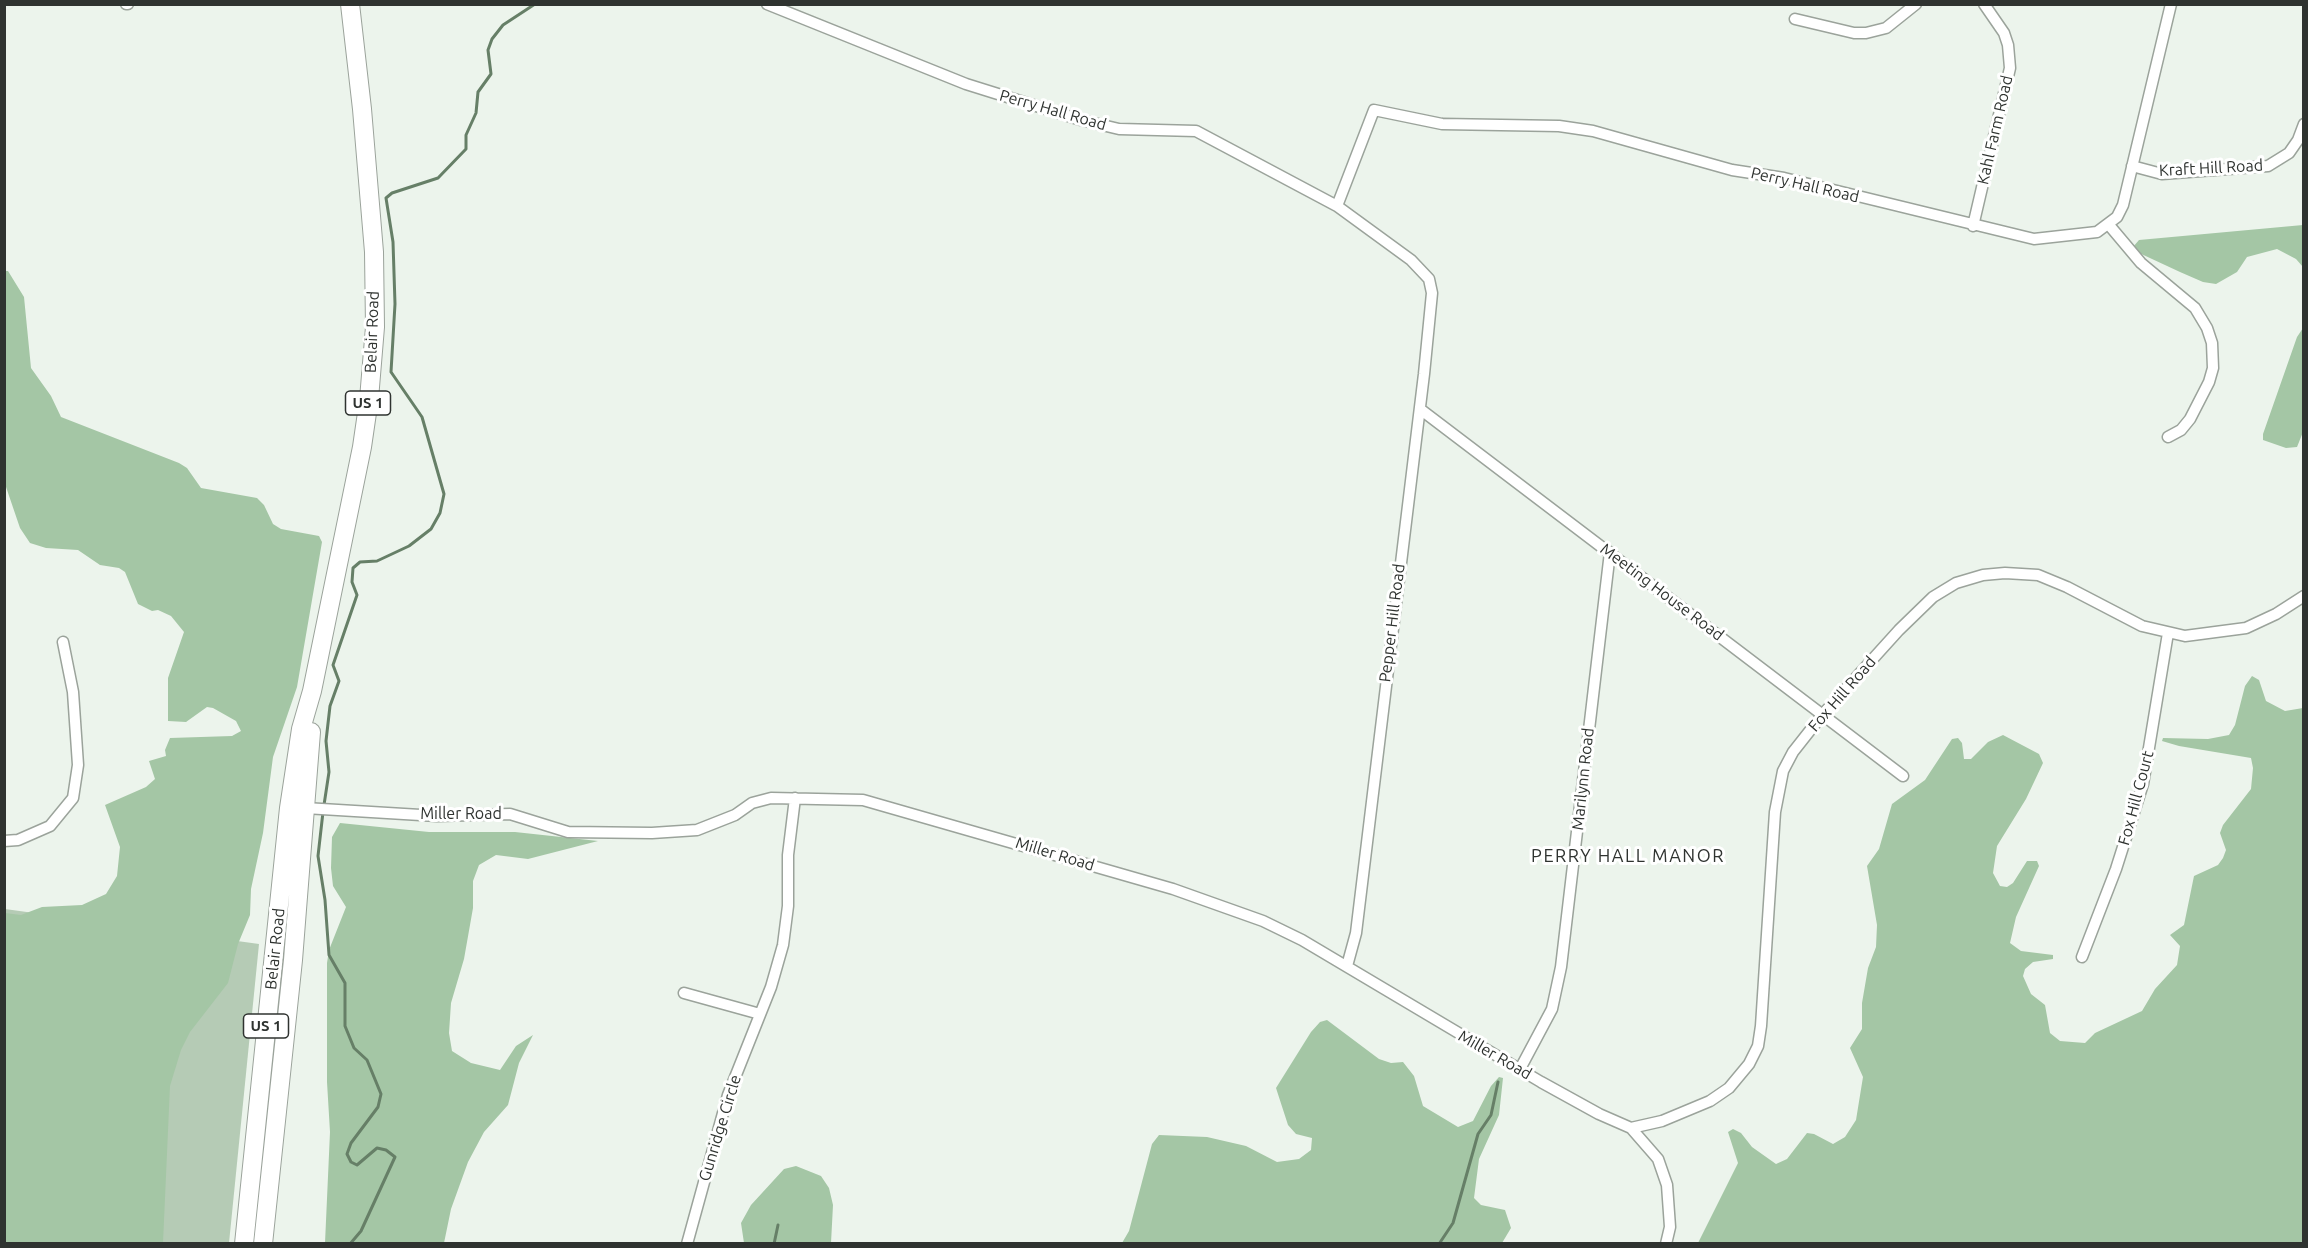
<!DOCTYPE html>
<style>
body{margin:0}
#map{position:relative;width:2308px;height:1248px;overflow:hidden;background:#ecf4ec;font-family:Ubuntu,sans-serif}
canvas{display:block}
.frame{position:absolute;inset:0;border:6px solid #2f3330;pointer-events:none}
</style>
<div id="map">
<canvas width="2308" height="1248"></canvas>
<div class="frame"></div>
</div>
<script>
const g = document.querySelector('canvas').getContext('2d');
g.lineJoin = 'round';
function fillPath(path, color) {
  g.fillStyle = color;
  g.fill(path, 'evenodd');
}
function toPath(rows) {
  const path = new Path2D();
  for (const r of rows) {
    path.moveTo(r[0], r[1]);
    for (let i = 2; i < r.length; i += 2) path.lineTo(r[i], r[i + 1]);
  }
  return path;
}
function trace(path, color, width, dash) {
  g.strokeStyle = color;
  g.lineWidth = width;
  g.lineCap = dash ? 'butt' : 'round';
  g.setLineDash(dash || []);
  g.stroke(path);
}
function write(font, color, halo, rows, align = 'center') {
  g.font = font + ' Ubuntu,sans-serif';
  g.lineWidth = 6;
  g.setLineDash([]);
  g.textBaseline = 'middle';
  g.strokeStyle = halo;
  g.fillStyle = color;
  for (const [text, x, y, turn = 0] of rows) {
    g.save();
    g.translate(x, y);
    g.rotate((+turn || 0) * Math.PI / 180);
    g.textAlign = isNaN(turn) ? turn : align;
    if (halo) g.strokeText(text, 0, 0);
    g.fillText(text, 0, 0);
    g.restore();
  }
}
const green = toPath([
 [5,909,259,944,229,1243,5,1244]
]);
const forest = toPath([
 [2303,225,2303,267,2296,259,2277,249,2247,257,2237,272,2216,284,2203,282,2180,272,2137,252,2133,247,2139,240],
 [5,271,8,271,24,297,31,368,51,396,61,417,179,463,187,468,201,488,257,498,264,505,273,524,281,529,319,536,322,542,297,687,273,757,263,833,251,889,250,915,238,944,228,983,190,1032,181,1050,170,1086,163,1243,5,1243,5,913,21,915,42,907,82,905,106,894,117,876,120,847,105,805,146,787,155,779,149,761,166,756,165,750,170,738,232,736,241,731,236,721,213,708,207,707,186,722,168,721,168,678,184,632,171,616,158,610,152,611,138,604,125,572,119,568,100,565,78,550,46,548,30,543,20,528,5,484],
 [2303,328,2303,432,2297,447,2286,448,2263,440,2263,434,2297,337],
 [2252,676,2259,680,2266,701,2285,711,2303,708,2303,1243,1698,1243,1738,1163,1728,1132,1733,1129,1741,1133,1752,1147,1776,1164,1787,1159,1807,1133,1814,1134,1833,1144,1845,1137,1856,1120,1863,1077,1850,1048,1862,1029,1862,1003,1868,968,1876,947,1877,925,1867,866,1879,849,1892,804,1925,780,1952,739,1958,738,1962,743,1964,759,1971,759,1988,742,2003,735,2039,754,2043,763,2026,799,1997,846,1993,873,2000,886,2007,887,2013,883,2027,861,2037,861,2039,866,2016,917,2010,943,2021,951,2053,955,2053,959,2033,962,2025,969,2023,976,2031,994,2045,1005,2050,1033,2060,1041,2085,1043,2095,1033,2142,1011,2155,989,2177,965,2180,946,2170,935,2184,925,2194,876,2218,865,2223,858,2226,850,2220,833,2223,825,2251,789,2253,768,2251,758,2179,746,2162,741,2163,738,2208,739,2229,735,2235,725,2245,686],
 [340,823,429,832,515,832,598,841,528,859,496,855,479,865,473,881,473,908,464,959,451,1003,449,1033,452,1051,471,1063,500,1070,516,1046,533,1035,519,1063,508,1105,484,1132,468,1162,451,1209,444,1243,325,1243,330,1132,327,1082,327,963,329,950,346,907,333,886,331,868,332,837],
 [1327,1020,1379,1059,1391,1063,1403,1062,1414,1076,1423,1106,1458,1127,1473,1121,1491,1086,1499,1077,1503,1078,1499,1115,1479,1159,1474,1198,1481,1205,1505,1210,1511,1228,1502,1243,1122,1243,1129,1231,1152,1144,1159,1135,1207,1137,1246,1146,1277,1162,1299,1159,1311,1150,1312,1138,1296,1134,1288,1125,1276,1088,1311,1032,1320,1022],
 [796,1166,821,1176,829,1188,833,1205,831,1243,744,1243,741,1223,751,1205,784,1169]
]);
const stream = toPath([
 [324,805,329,772,326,741,330,706,339,681,333,665,357,595,352,582,353,568,360,562,377,561,409,546,431,529,440,513,444,494,422,417,391,372,395,304,393,242,386,198,392,193,438,178,466,149,466,135,476,113,478,92,491,74,488,50,492,39,503,25,535,4],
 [323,812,318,856,325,900,329,955,345,983,345,1026,354,1048,367,1060,381,1094,378,1107,351,1143,347,1154,351,1162,357,1165,377,1148,386,1150,395,1157,361,1231,350,1244],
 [774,1244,778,1225],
 [1439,1244,1453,1223,1478,1134,1491,1115,1498,1082]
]);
const street = toPath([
 [126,4,128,4],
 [767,4,966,84,1081,120,1119,129,1196,131,1337,206,1411,260,1429,279,1432,293,1424,374,1356,933,1347,966],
 [1795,19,1854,33,1866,33,1886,28,1916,4],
 [2132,166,2162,174,2268,166,2289,153,2298,140,2304,124],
 [1337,206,1374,110,1442,124,1559,126,1593,131,1732,170,1784,178,2034,239,2097,232,2117,217,2123,205,2171,4],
 [2109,225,2141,263,2195,308,2207,328,2212,343,2213,368,2209,382,2190,419,2181,430,2168,437],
 [1973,226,2010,68,2008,45,2004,33,1984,4],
 [1420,409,1903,776],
 [305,808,437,816,510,814,568,832,652,833,697,830,735,815,752,803,771,798,863,800,1173,889,1263,921,1302,940,1541,1082,1599,1114,1631,1128,1658,1159,1667,1185,1670,1227,1666,1244],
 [4,841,18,840,50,826,73,798,78,765,73,692,63,642],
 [2082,957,2116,869,2143,784,2168,633],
 [684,993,760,1014],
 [1520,1069,1552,1009,1561,967,1610,552],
 [1631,1128,1662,1121,1710,1101,1729,1088,1749,1064,1758,1046,1761,1026,1775,812,1783,771,1793,752,1823,714,1899,630,1933,597,1956,583,1983,575,2005,573,2038,575,2067,587,2142,626,2185,636,2246,628,2276,614,2304,596],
 [687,1244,728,1095,771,987,783,945,788,906,788,855,795,798]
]);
const highway = toPath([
 [244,1244,289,808,301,729,312,691,362,447,369,399,375,327,374,252,362,109,350,4],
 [263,1244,293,960,311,732]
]);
const shields = [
 [368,403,45],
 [266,1026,45]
];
const shieldNames = [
 ["US 1",368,403],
 ["US 1",266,1026]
];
const streetNames = [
 ["Perry Hall Road",1053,110,16],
 ["Kahl Farm Road",1995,130,-77],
 ["Kraft Hill Road",2211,168,-3],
 ["Perry Hall Road",1805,185,13],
 ["Belair Road",372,332,-88],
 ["Meeting House Road",1662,592,37],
 ["Pepper Hill Road",1392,623,-83],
 ["Fox Hill Road",1842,694,-49],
 ["Marilynn Road",1583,779,-84],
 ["Fox Hill Court",2136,798,-75],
 ["Miller Road",461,814],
 ["Miller Road",1055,854,17],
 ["Belair Road",275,949,-84],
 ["Miller Road",1495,1055,30],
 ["Gunridge Circle",720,1128,-73]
];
const neighbourhoodNames = [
 ["PERRY HALL MANOR",1628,856]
];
fillPath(green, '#b5cbb5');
fillPath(forest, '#a4c6a5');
trace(stream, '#667f67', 3);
trace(street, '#9ba39b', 13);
trace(highway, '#9ba39b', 20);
trace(street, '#fff', 10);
trace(highway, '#fff', 18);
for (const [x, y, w] of shields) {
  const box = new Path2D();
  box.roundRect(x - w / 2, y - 12, w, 24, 4.5);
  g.fillStyle = '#fff';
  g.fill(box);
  trace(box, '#2f3330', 1.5);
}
write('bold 15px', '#2f3330', null, shieldNames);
write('16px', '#2f3330', '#fff', streetNames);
g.letterSpacing = '1.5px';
write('18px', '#2f3330', '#fff', neighbourhoodNames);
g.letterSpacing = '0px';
</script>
